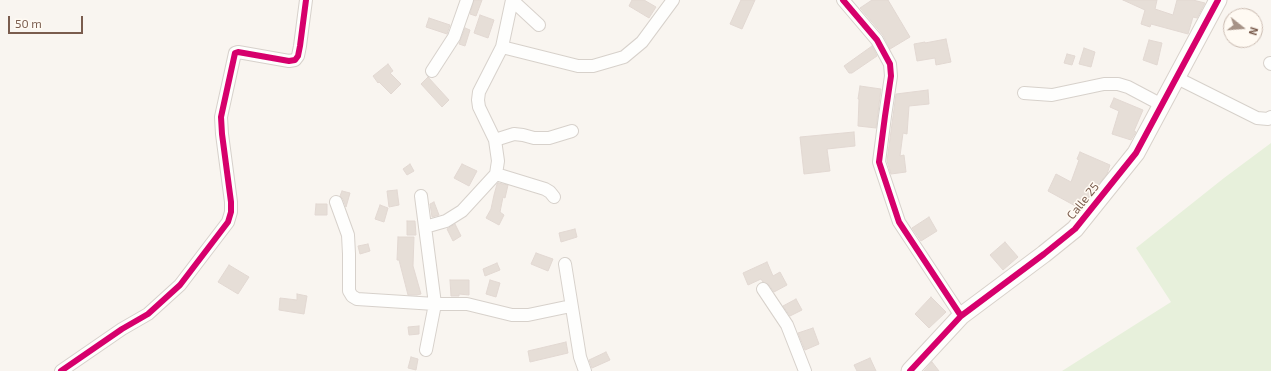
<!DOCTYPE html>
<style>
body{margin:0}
#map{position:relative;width:1271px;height:371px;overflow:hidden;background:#f9f5f0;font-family:"Exo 2",sans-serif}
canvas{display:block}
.north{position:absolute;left:1223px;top:8px;width:40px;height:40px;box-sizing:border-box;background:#fffaf3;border:1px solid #cabbb1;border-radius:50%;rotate:107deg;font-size:11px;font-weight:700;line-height:16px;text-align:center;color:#7a5c4d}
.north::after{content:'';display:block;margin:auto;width:14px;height:18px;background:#a69286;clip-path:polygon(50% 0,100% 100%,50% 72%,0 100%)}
.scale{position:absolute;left:8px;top:16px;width:75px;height:18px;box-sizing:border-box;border:2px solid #7a5c4d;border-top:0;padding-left:5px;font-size:12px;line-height:14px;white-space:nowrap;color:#7a5c4d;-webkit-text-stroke:3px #fffaf3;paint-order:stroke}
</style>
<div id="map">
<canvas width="1271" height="371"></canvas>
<div class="north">N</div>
<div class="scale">50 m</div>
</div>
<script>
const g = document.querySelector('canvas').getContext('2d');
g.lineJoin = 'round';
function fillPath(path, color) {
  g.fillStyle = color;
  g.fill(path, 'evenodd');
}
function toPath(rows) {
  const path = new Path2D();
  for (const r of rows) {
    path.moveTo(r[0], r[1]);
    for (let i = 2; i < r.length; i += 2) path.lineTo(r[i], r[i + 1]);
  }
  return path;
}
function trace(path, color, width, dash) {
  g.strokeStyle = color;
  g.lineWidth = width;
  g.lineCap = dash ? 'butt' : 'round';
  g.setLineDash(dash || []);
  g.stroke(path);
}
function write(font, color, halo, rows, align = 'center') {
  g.font = font + ' "Exo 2",sans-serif';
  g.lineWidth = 3;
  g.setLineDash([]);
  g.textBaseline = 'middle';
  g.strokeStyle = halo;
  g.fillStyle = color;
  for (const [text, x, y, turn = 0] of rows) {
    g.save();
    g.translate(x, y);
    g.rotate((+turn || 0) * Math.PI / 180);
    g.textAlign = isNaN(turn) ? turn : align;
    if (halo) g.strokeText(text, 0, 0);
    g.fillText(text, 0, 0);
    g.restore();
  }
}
const green = toPath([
 [1271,143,1271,371,1062,371,1171,302,1136,248,1224,178]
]);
const building = toPath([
 [474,0,482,0,476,16,470,14,474,0],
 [632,0,644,0,656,7,649,18,629,6,632,0],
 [741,0,755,0,742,29,730,24,741,0],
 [872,0,888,0,910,37,890,49,883,35,860,8,872,0],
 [1123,0,1157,0,1155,9,1173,15,1177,0,1193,0,1205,3,1197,18,1193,17,1188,34,1151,24,1150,27,1141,24,1145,10,1123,0],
 [480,15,494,20,488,38,474,33,480,15],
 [429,18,450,25,447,34,426,27,429,18],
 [465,28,470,30,465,46,459,44,465,28],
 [946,39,951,62,936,65,935,58,917,61,914,44,925,42,925,43,946,39],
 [1149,40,1162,43,1157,65,1143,60,1149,40],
 [872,46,877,56,852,73,849,73,844,66,872,46],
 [1084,48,1095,52,1091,67,1079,64,1084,48],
 [1067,54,1075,56,1072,65,1064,63,1067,54],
 [388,64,393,71,390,73,401,84,391,94,379,82,378,83,373,76,388,64],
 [428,77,449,100,442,107,421,84,428,77],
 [860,86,881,89,876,128,858,126,859,99,858,99,860,86],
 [928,90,929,104,909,106,907,134,903,133,900,156,904,155,906,172,891,174,887,161,896,94,928,90],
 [1114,98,1143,110,1134,131,1136,132,1131,140,1112,134,1119,111,1110,107,1114,98],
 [854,132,855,146,827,149,830,171,804,174,800,137,854,132],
 [1080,152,1110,165,1107,174,1079,208,1048,191,1056,174,1071,182,1079,160,1077,159,1080,152],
 [410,164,414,171,407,175,403,169,410,164],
 [462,164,477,171,469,186,454,178,462,164],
 [498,183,508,185,505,198,503,197,500,212,504,215,499,225,486,218,491,209,494,195,497,184,498,183],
 [397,190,399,205,389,207,387,191,397,190],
 [342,191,350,193,346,207,343,199,340,196,342,191],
 [434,202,439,215,432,217,430,204,434,202],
 [316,204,327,204,327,215,315,215,316,204],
 [380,205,388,208,384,222,375,219,380,205],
 [929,217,937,231,921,241,912,228,929,217],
 [407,221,415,221,416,235,407,235,407,221],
 [455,224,461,236,453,241,447,229,455,224],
 [575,229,577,237,561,242,559,233,575,229],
 [398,237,414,237,413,266,421,294,417,295,408,295,399,260,397,260,398,237],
 [1005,242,1018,257,1003,270,990,255,1005,242],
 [368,244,370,251,360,254,358,246,368,244],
 [536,253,553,259,548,271,531,264,536,253],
 [767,262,773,276,780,272,787,285,774,292,769,285,763,282,761,279,748,285,743,273,767,262],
 [497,263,500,270,485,276,483,269,497,263],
 [229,265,249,277,238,294,218,282,229,265],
 [450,280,469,280,469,295,459,294,459,296,451,296,450,280],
 [490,280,500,283,496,297,486,294,490,280],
 [297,294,307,296,304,314,279,310,280,298,297,300,297,294],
 [931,297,946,312,929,328,915,314,931,297],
 [796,299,802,310,790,316,783,306,796,299],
 [419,326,419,334,409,335,408,327,419,326],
 [813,328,819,344,805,350,798,333,813,328],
 [566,342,568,353,530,362,528,351,566,342],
 [606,352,610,360,592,368,589,360,606,352],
 [411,357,418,359,416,370,408,368,411,357],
 [870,358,876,371,857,371,854,365,870,358],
 [932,362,939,371,924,371,932,362]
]);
const street = toPath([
 [512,0,539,25],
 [843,0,877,40,890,64,891,76,885,116,879,162,899,222,961,316],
 [502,47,578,66,593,66,624,57,642,42,673,0],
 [1270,63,1271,64],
 [432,71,454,37,467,0],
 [1177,78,1257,118,1268,119,1271,117],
 [1024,93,1052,95,1104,84,1118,84,1128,87,1162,105],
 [495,140,514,134,523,135,534,138,549,138,572,131],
 [496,174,545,189,550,192,554,197],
 [421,196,435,304,426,350],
 [336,202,348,235,349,254,349,291,352,296,357,299,435,304,467,304,512,315,528,315,571,306],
 [425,227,446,221,462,211,496,174,498,161,495,140,479,107,478,100,479,92,502,47,512,0],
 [565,264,580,357,585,371],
 [763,289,787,325,805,371],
 [61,371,122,329,148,314,180,285,228,222,231,212,231,202,222,134,221,117,235,53,238,52,289,61,295,60,298,56,300,46,306,0]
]);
const secondary = toPath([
 [910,371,961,316,1044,254,1075,229,1136,153,1218,0]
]);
const cycleway = toPath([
 [843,0,877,40,890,64,891,76,885,116,879,162,899,222,961,316],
 [61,371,122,329,148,314,180,285,228,222,231,212,231,202,222,134,221,117,235,53,238,52,289,61,295,60,298,56,300,46,306,0],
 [910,371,961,316,1044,254,1075,229,1136,153,1218,0]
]);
const streetNames = [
 ["Calle 25",1083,201,-51]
];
fillPath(green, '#e7f0db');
fillPath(building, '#e6ded7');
trace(building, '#e2d8d2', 1);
trace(street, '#d7d1cb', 14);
trace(secondary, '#d9d2cb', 19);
trace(street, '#fefefd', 12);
trace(secondary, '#fefefd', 17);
trace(cycleway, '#d6006c', 6);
write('12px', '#7a5c4d', '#fffaf3', streetNames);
</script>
